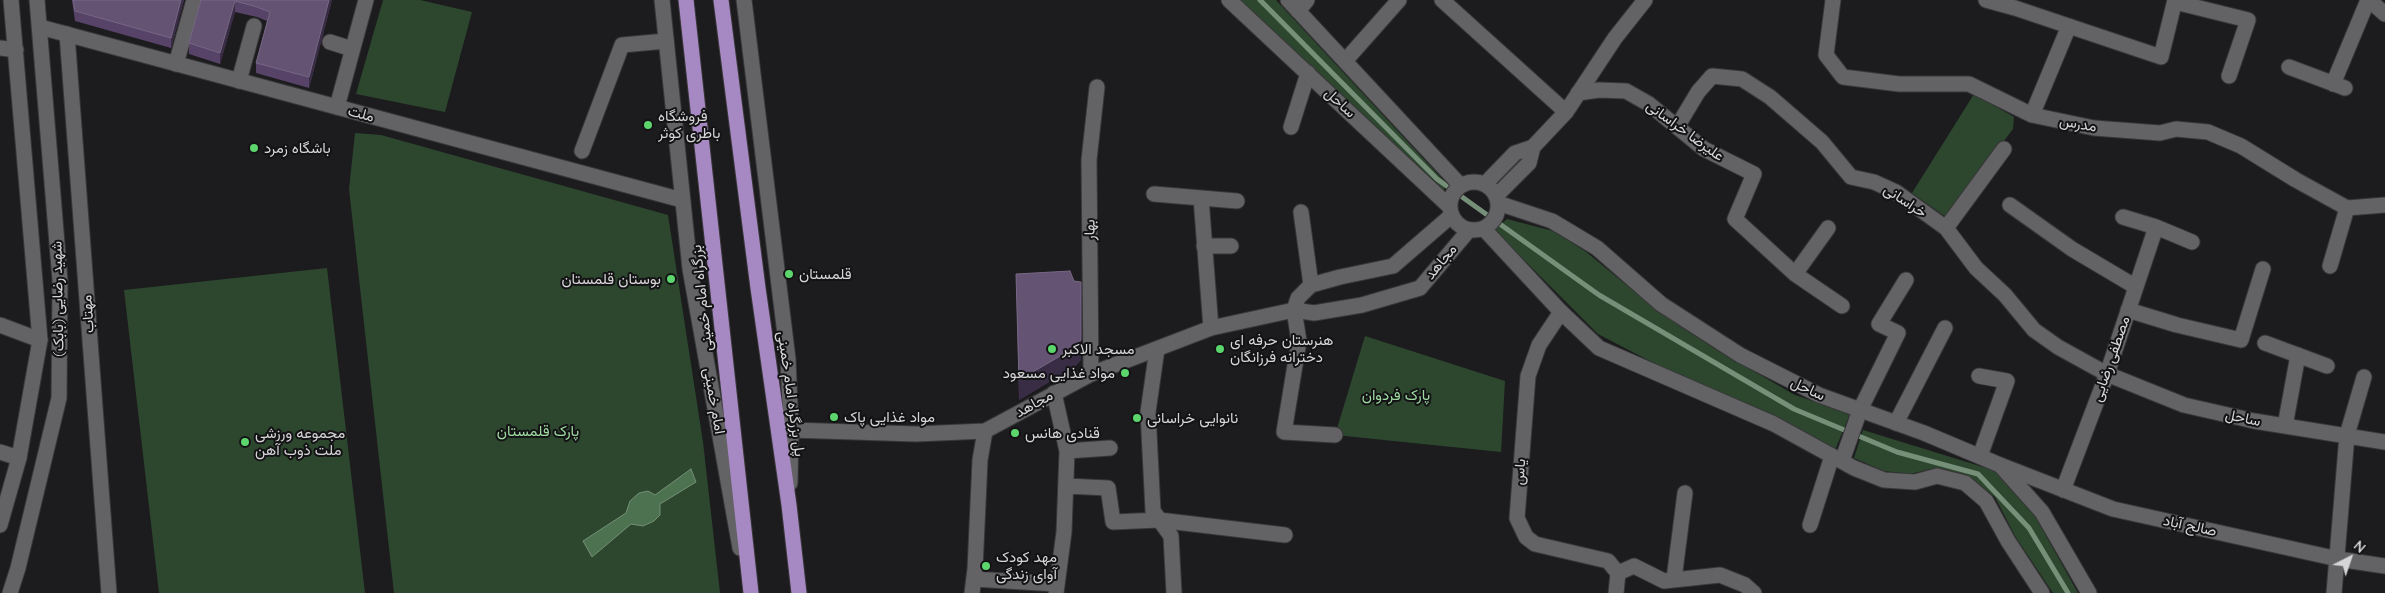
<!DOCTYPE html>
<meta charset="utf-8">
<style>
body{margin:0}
#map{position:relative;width:2385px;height:593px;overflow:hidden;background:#1c1b1e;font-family:Quicksand,sans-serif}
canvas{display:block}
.north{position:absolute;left:2325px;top:533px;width:50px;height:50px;-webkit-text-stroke:4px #131214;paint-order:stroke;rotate:41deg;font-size:14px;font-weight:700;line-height:20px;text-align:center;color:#d5d4d6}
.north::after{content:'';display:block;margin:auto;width:18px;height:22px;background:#d5d4d6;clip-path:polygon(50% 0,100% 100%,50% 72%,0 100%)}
</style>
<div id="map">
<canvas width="2385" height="593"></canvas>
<div class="north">N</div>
</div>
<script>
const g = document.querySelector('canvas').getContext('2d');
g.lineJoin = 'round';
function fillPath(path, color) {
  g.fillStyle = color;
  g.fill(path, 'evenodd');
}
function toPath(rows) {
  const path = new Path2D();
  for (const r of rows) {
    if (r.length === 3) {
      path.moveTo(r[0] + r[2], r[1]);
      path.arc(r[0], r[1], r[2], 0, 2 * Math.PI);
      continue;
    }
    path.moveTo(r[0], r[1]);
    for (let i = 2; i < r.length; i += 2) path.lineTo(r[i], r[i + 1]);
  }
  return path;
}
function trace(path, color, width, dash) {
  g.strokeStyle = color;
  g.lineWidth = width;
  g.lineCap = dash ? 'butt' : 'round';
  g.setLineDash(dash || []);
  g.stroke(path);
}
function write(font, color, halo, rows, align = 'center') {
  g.font = font + ' Quicksand,Vazirmatn,sans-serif';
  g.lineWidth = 4;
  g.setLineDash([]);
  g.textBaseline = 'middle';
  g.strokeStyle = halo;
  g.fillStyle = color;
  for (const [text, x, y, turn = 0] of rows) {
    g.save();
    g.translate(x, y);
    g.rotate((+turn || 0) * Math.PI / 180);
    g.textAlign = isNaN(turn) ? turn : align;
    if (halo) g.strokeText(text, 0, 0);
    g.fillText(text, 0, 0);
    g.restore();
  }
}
const green = toPath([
 [383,0,420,0,472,12,445,112,356,94],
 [1240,0,1276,0,1446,183,1443,193],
 [1974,94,2014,117,2013,129,1946,217,1912,193],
 [355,133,381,135,668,215,703,442,720,593,394,593,349,189],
 [1507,219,1553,231,1585,251,1657,310,1712,347,1795,395,1850,414,1835,450,1665,369,1598,334,1494,230],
 [327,268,365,593,159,593,124,290],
 [1365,336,1505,381,1501,452,1335,435],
 [1863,430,1996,471,2035,516,2078,593,2053,593,2015,536,1995,497,1966,475,1935,468,1910,474,1884,471,1854,458]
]);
const water = toPath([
 [691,469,696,482,660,504,660,515,654,521,643,526,631,524,592,557,583,541,626,513,630,501,639,493,648,491,655,495,691,469]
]);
const stream = toPath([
 [1260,0,1437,179,1599,295,1794,409,1897,452,1978,474,2029,528,2068,593]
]);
const street = toPath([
 [1442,0,1566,112],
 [1833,0,1826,55,1843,77,1899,84,1969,84,2032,115,2094,128,2160,133,2176,129,2208,132,2241,146,2296,180,2347,208,2385,205],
 [1986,0,2015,8,2161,57,2175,0],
 [2175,2,2248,20,2229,76],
 [1298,11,1307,0],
 [67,34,109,593],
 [330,42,352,49],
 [0,48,16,50],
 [1345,61,1399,0],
 [176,64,194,0],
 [2289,67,2345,88],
 [239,81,254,26],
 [2333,84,2368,0],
 [1578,93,1599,90,1626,91,1649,104,1704,149,1754,174,1735,219,1795,274,1842,306],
 [337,107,366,0],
 [2032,115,2069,26],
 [1291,127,1308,73],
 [1677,127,1698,92,1712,76,1742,79,1770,97,1822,142,1851,177,1874,182,1896,192,1946,228,1976,268,2005,295,2034,330,2058,347,2107,374,2184,405,2254,421,2385,442],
 [582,151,622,45,666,41],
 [1485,184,1515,153,1533,147],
 [1154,194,1237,201],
 [1496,196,1529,163,1533,147,1566,112,1615,38,1645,0],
 [1201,198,1211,328],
 [2010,205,2072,249,2136,287],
 [1301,212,1311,285],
 [2123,217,2156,227,2192,242],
 [1946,228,2004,149],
 [1204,246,1231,246],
 [2330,266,2347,208],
 [1795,274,1828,228],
 [1294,310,1299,341,1284,432,1335,435],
 [2128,310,2177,325,2241,340,2263,269],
 [1561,312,1539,345,1528,376,1517,518,1526,537,1535,544,1608,561,1618,573],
 [0,325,40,340],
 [2265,343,2327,366],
 [1157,349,1148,412,1153,511,1171,536,1174,593],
 [1091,374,1089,160,1097,87],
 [1979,376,2007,381,1980,456],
 [1054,393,1067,451,1064,532,1056,593],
 [1896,423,1945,328],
 [2285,426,2298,355],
 [1067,451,1110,448],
 [0,452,19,458],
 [1842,461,1860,410,1898,333,1879,324,1906,280],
 [2000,465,2113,509,2338,559,2385,566],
 [1066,486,1108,488,1113,522,1159,520,1285,535],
 [2063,490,2107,374,2156,227],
 [1810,525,1832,456],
 [1618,573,1634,566,1664,581,1720,575,1745,585,1754,593],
 [974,579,1056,584],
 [1674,579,1685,493],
 [972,593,975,569,980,460,985,431],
 [1616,593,1618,573],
 [2334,593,2347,435,2364,377]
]);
const secondary = toPath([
 [662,0,690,269,740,548],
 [744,0,788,359,791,430,790,483],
 [1229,0,1450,207],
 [1288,0,1461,186],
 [2369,0,2385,14],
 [40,27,682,200],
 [1474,206,24],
 [1498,203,1552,221,1597,248,1661,304,1740,355,1819,395,1924,433,2000,465,2042,512,2089,593],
 [1484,229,1561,312,1599,348,1774,424,1854,468,1884,480,1915,482,1937,476,1965,483,1986,501,2008,541,2042,593],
 [1294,310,1298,298,1311,285,1340,277,1393,266,1452,215],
 [791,430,916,434,985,431,1091,374,1211,328,1294,310,1314,313,1362,305,1420,288,1469,230],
 [0,525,19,458,40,340,11,0],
 [10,593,18,568,59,398,60,280,37,0]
]);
const highway = toPath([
 [686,0,751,593],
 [721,0,758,288,789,505,799,593]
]);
const wall = toPath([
 [72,0,184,0,171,48,75,21],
 [201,0,332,0,309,88,256,73,256,63,267,21,257,17,235,12,220,64,189,54,189,43],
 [1016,274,1081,360,1074,367,1019,400]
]);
const shadedWall = toPath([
 [181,0,184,0,171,48,171,38],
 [329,0,332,0,309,88,309,77],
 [235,1,235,12,220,64,220,53],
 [1081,340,1081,360,1074,367,1019,400,1019,380]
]);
const building = toPath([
 [73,0,181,0,171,38,75,11,73,0],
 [201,0,329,0,309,77,256,63,270,12,257,7,235,1,220,53,189,43,201,0],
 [1070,271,1074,281,1081,282,1081,340,1074,348,1019,380,1016,274,1070,271]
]);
const markers = [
 [648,125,5,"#5cd56d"],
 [254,148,5,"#5cd56d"],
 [789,274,5,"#5cd56d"],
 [671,279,5,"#5cd56d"],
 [1052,349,5,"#5cd56d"],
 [1220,349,5,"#5cd56d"],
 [1125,373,5,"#5cd56d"],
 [834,417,5,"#5cd56d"],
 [1137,418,5,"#5cd56d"],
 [1015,433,5,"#5cd56d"],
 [245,442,5,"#5cd56d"],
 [986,566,5,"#5cd56d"]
];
const streetNames = [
 ["ساحل",1340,103,43],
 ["ملت",361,114,15],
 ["مدرس",2078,124,10],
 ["علیرضا خراسانی",1685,131,36],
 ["خراسانی",1905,201,33],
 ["بهار",1090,230,-91],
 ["مجاهد",1441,262,-50],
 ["بزرگراه امام خمینی",702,298,-96],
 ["شهید رضایی (بابک)",58,299,-91],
 ["مهتاب",88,314,-94],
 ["مصطفی رضایی",2111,359,-71],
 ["ساحل",1808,389,25],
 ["پل بزرگراه امام خمینی",791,394,82],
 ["امام خمینی",714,401,80],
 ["مجاهد",1034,404,-29],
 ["ساحل",2243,418,12],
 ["یاس",1520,472,-86],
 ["صالح آباد",2190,526,12]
];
const poiNames = [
 ["فروشگاه",658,116],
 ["باطری کوثر",658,133],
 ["باشگاه زمرد",264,148],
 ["قلمستان",799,274],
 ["بوستان قلمستان",661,279,"right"],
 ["هنرستان حرفه ای",1230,340],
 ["دخترانه فرزانگان",1230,357],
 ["مسجد الاکبر",1062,349],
 ["مواد غذایی مسعود",1115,373,"right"],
 ["مواد غذایی پاک",844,417],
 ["نانوایی خراسانی",1147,418],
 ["مجموعه ورزشی",255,433],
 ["ملت ذوب آهن",255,450],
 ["قنادی هانس",1025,433],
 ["مهد کودک",996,557],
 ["آوای زندگی",996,574]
];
const parkNames = [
 ["پارک فردوان",1396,395],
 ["پارک قلمستان",538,431]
];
fillPath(green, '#2d472f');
fillPath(water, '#4c724f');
trace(water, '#758f78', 1);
trace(stream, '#758f78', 5);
trace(street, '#383739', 17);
trace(secondary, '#383739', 17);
trace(highway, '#383739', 17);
trace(street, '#636265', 15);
trace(secondary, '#636265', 15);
trace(highway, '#a688c2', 15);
fillPath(wall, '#574367');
fillPath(shadedWall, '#392c45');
fillPath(building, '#645373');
trace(building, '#766783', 1);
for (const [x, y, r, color] of markers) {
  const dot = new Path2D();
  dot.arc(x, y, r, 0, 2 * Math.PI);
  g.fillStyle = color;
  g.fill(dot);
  trace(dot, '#131214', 2);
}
write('15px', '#d5d4d6', '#131214', streetNames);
write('15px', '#d5d4d6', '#131214', poiNames, 'left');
write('15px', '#9edaa2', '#131214', parkNames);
</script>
